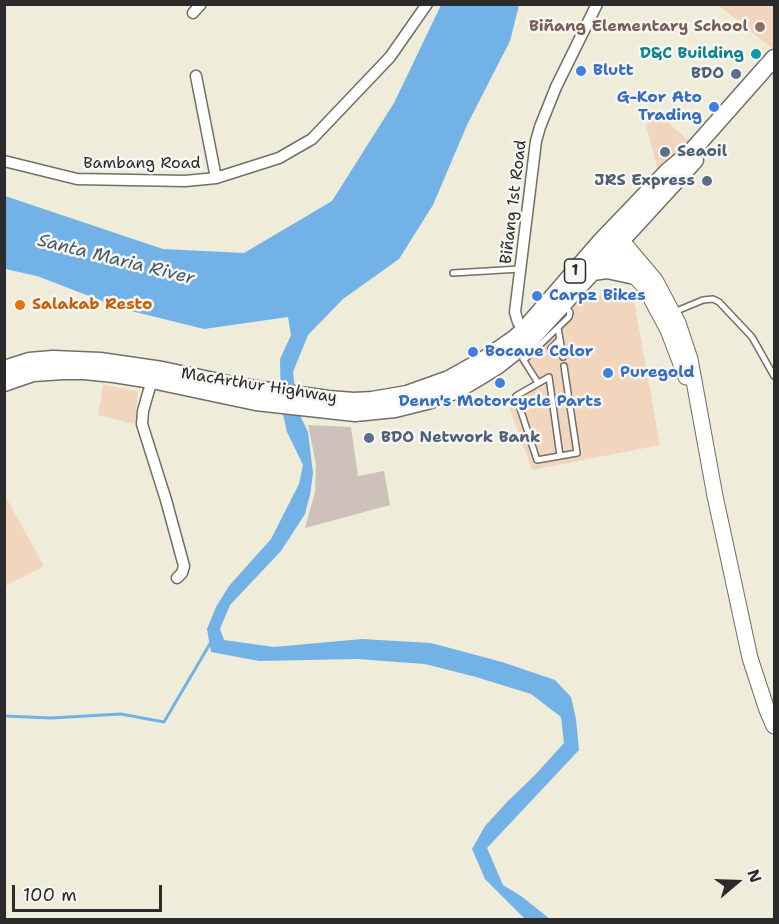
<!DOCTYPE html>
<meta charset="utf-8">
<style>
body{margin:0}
#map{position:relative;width:779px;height:924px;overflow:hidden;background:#efecda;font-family:"Shantell Sans",sans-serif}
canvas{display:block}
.frame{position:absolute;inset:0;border:6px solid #2b2b2b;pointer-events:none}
.north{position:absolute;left:707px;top:852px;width:60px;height:60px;-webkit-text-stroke:4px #f6f6f2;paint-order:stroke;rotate:71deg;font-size:16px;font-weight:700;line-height:24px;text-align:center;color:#2b2b2b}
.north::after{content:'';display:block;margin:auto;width:21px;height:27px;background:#2b2b2b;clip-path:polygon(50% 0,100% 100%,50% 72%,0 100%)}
.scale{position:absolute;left:12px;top:885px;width:150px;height:27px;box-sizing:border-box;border:3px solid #2b2b2b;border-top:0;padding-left:8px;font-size:18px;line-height:21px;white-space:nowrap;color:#2b2b2b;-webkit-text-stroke:4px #f6f6f2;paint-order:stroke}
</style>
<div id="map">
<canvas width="779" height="924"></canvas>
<div class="frame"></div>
<div class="north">N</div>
<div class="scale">100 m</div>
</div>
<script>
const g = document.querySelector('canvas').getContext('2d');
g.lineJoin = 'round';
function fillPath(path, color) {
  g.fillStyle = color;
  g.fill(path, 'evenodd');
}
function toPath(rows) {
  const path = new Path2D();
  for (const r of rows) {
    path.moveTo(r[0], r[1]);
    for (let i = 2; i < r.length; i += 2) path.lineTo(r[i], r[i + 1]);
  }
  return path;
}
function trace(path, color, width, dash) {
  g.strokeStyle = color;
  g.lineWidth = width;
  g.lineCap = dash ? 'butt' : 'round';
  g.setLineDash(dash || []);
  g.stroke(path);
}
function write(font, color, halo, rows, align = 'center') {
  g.font = font + ' "Shantell Sans",sans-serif';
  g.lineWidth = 5;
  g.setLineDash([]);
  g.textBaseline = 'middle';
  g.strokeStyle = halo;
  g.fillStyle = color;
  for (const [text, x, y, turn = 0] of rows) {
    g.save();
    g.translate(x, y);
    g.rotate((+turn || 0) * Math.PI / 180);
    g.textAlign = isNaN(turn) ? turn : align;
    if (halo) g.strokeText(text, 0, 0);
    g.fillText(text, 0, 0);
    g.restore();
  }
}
const built = toPath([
 [718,5,774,5,774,50],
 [656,112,690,142,662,174,657,167,646,125],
 [632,290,660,445,532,470,506,398,533,382,517,360,578,300],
 [103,385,138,391,135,424,98,415],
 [4,494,44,566,5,586,4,586]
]);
const industrial = toPath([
 [308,425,351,427,358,476,384,471,390,505,305,528,315,492,316,464]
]);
const water = toPath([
 [441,5,519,5,510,41,467,125,433,205,399,259,343,299,308,335,293,372,297,409,308,432,313,473,310,495,305,514,281,551,230,605,220,629,224,640,274,647,362,639,431,643,502,662,555,680,571,697,576,719,579,750,487,848,503,885,521,896,550,919,525,919,485,879,472,849,485,826,507,802,535,775,564,743,561,717,531,694,476,677,425,664,357,659,259,661,211,652,207,629,216,607,229,586,271,539,299,484,303,465,287,432,281,406,280,359,291,335,288,317,204,329,123,309,37,276,5,269,5,196,163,249,244,253,332,201,394,103]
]);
const stream = toPath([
 [4,716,51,718,121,714,164,722,211,642]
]);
const service = toPath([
 [453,273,520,269],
 [674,312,703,300,713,299,719,302,752,337,774,376],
 [558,328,563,357],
 [551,348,560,339],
 [523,359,538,383],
 [524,360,569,317,570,312,564,305],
 [560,456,549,377,516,396,537,460,577,453,564,366]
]);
const minor = toPath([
 [193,13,201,4],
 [196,76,216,178],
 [4,161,77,179,185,181,216,178,279,158,312,139,390,57,427,4],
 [526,335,518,322,515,312,536,141,540,127,556,87,597,4],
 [153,376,143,411,142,424,166,500,184,566,182,573,177,578]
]);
const secondary = toPath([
 [612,233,622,241,655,280,678,323,690,359,715,496,750,658,767,710,774,726],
 [604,244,645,287,668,330,686,377]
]);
const trunk = toPath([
 [592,272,607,270,635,276],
 [4,369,29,361,53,359,100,361,162,370,242,387,328,399,354,401,372,400,407,394,449,379,488,357,515,338,523,331,601,241,668,171,690,153,774,58],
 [4,383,33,373,63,371,84,371,114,374,152,380,256,402,355,413,395,409,431,400,457,390,479,377,497,366,530,340,695,160]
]);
const markers = [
 [760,27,6,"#8d6e63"],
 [756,54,6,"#0f9aa8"],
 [581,71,6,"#3f7fe0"],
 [736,74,6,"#5c6f8a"],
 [714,107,6,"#3f7fe0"],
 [665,152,6,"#5c6f8a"],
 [707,181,6,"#5c6f8a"],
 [537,296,6,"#3f7fe0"],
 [20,305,6,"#e8710a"],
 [473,352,6,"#3f7fe0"],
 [608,373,6,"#3f7fe0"],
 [500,383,6,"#3f7fe0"],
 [369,438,6,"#5c6f8a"]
];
const shields = [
 [575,271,21]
];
const shieldNames = [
 ["1",575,271]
];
const educationNames = [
 ["Biñang Elementary School",748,27]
];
const cultureNames = [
 ["D&C Building",744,54]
];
const shopNames = [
 ["Blutt",593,71],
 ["G-Kor Ato",702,98,"right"],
 ["Trading",702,116,"right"],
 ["Carpz Bikes",549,296],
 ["Bocaue Color",485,352],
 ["Puregold",620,373],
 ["Denn's Motorcycle Parts",500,402,"center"]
];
const serviceNames = [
 ["BDO",724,74],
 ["Seaoil",677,152,"left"],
 ["JRS Express",695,181],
 ["BDO Network Bank",381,438,"left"]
];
const streetNames = [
 ["Bambang Road",142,164],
 ["Biñang 1st Road",514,202,-83],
 ["MacArthur Highway",259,386,9]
];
const foodNames = [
 ["Salakab Resto",32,305]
];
const waterNames = [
 ["Santa Maria River",116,260,14]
];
fillPath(built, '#f1d5bd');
fillPath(industrial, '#cec1ba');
fillPath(water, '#73b2e6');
trace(stream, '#73b2e6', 3);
trace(service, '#706f68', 8);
trace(minor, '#706f68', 13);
trace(secondary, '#706f68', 17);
trace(trunk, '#706f68', 19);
trace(service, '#fff', 5);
trace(minor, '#fff', 10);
trace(secondary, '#fff', 15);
trace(trunk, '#fff', 16);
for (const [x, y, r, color] of markers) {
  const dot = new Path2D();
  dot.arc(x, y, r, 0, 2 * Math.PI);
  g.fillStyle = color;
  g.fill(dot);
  trace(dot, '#f6f6f2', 2);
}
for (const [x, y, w] of shields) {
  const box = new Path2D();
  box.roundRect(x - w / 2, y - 12, w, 24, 4.5);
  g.fillStyle = '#f6f6f2';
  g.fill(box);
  trace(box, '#2b2b2b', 1.5);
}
write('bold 15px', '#2b2b2b', null, shieldNames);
write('bold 16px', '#785e54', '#f6f6f2', educationNames, 'right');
write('bold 16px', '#0d838f', '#f6f6f2', cultureNames, 'right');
write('bold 16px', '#366cbe', '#f6f6f2', shopNames, 'left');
write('bold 16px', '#4e5e75', '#f6f6f2', serviceNames, 'right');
write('16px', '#2b2b2b', '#f6f6f2', streetNames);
write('bold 16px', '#c56008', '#f6f6f2', foodNames, 'left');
write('italic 18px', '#445a6c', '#f6f6f2', waterNames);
</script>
